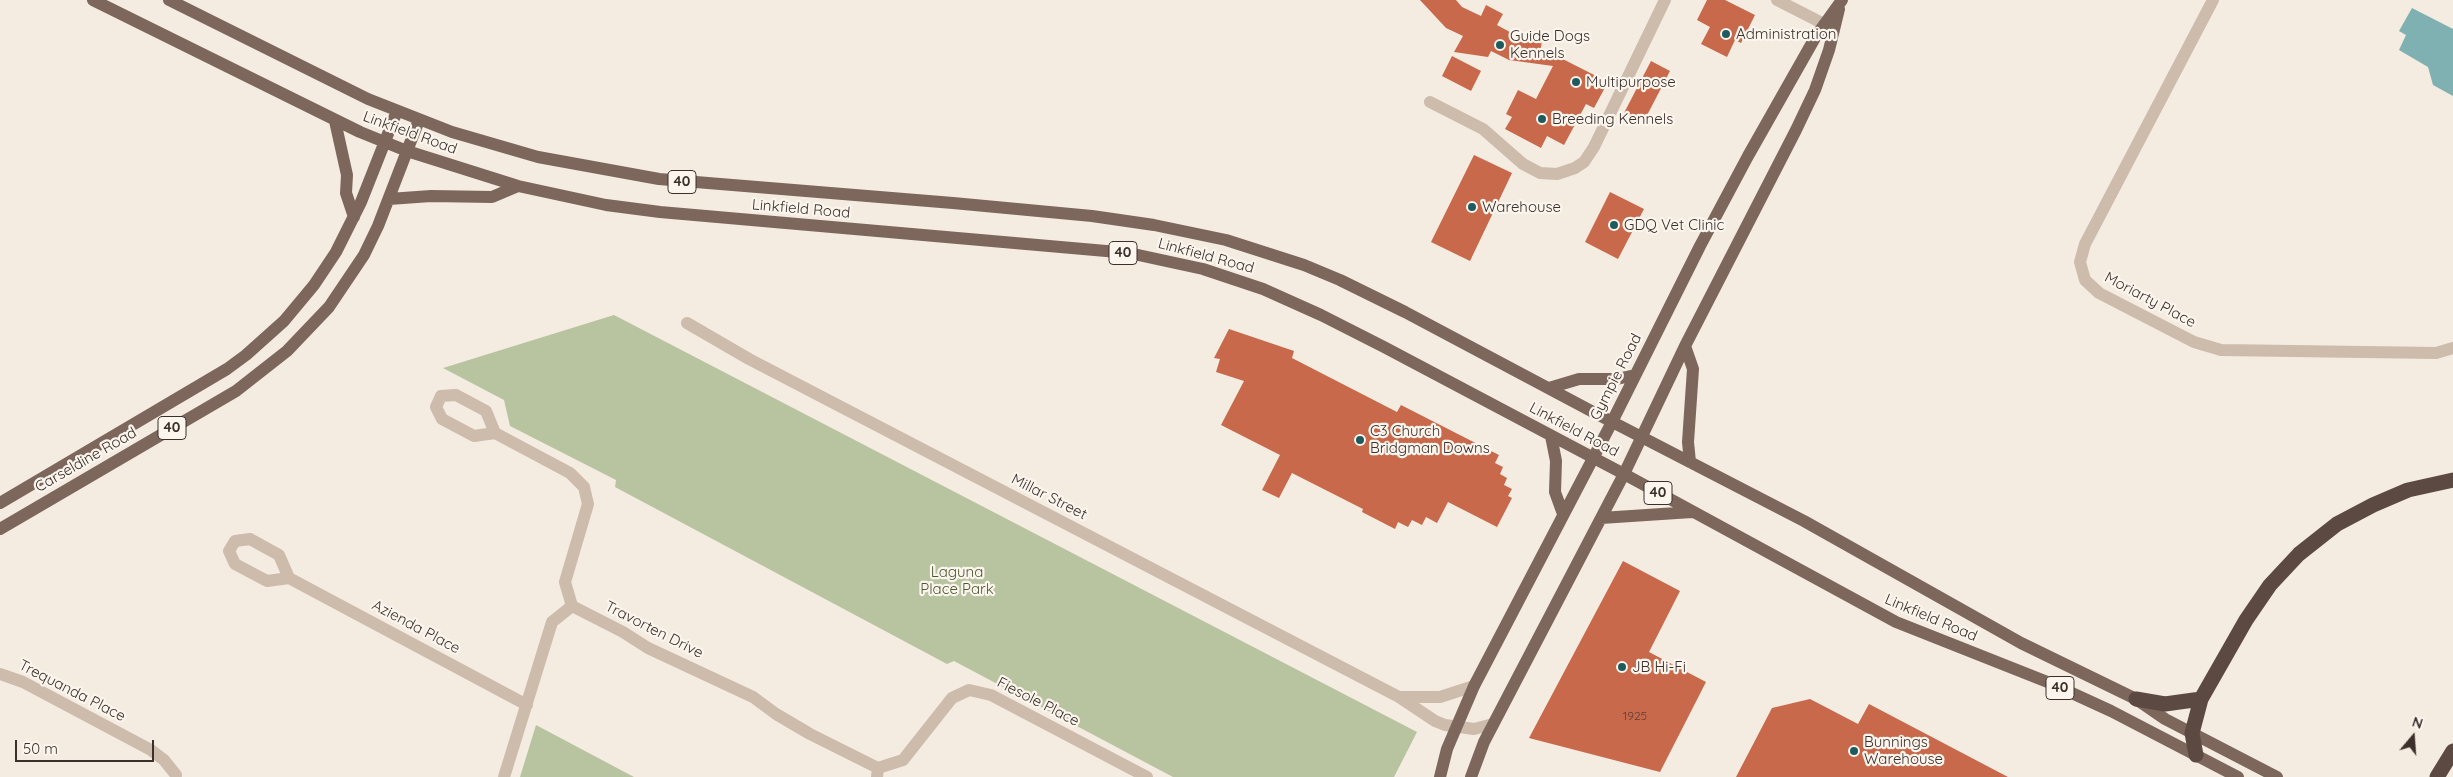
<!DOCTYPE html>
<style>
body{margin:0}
#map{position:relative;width:2453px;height:777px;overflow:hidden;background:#f4ebe1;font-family:Quicksand,sans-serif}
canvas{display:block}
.north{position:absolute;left:2388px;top:712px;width:50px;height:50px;-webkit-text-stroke:4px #fbf5ee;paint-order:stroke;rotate:18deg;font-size:14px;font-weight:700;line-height:20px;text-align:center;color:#3b302b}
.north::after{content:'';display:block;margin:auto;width:18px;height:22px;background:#3b302b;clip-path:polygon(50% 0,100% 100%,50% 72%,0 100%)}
.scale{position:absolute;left:15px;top:740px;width:139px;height:22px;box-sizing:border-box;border:2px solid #3b302b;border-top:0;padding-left:6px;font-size:15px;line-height:18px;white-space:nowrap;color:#3b302b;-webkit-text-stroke:4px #fbf5ee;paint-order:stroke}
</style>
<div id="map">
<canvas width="2453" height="777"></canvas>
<div class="north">N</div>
<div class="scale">50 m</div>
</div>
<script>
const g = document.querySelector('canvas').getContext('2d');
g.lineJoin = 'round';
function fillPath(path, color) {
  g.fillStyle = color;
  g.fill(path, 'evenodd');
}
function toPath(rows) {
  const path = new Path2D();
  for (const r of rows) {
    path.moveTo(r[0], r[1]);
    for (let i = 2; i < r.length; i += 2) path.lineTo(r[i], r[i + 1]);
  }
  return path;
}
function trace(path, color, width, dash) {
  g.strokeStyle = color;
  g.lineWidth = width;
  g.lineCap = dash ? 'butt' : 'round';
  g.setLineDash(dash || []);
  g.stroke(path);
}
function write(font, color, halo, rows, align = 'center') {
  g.font = font + ' Quicksand,sans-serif';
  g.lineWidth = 4.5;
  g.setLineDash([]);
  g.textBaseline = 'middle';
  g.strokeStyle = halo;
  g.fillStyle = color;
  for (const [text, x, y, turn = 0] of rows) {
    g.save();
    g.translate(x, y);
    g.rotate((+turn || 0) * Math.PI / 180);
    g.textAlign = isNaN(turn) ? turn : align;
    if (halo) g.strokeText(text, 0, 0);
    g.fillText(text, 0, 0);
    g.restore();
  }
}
const green = toPath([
 [614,315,1417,732,1394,777,1173,777,954,661,947,664,615,487,616,480,510,426,504,400,443,368],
 [536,725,634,777,520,777]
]);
const water = toPath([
 [2412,8,2453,29,2453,96,2433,85,2428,67,2399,50,2406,35,2399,31]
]);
const building = toPath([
 [1420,0,1456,0,1462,7,1481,16,1486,5,1503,14,1497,25,1517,36,1542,39,1541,48,1608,82,1594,108,1586,104,1564,145,1547,136,1541,148,1505,129,1512,117,1506,114,1518,90,1536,99,1553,66,1509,60,1491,51,1488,57,1454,52,1463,36,1446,28],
 [1707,0,1725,0,1755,15,1741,43,1735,40,1727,57,1701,44,1710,27,1697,20],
 [1452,56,1481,71,1471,91,1442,76],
 [1651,61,1670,71,1643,123,1624,113],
 [1474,155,1512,173,1470,261,1431,242],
 [1610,192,1644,209,1618,259,1585,242],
 [1229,329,1294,351,1292,358,1397,412,1401,405,1499,455,1495,463,1503,467,1500,474,1507,478,1504,485,1512,489,1508,496,1512,498,1497,527,1448,502,1437,523,1426,517,1422,525,1412,520,1408,527,1398,522,1395,529,1362,512,1363,509,1292,473,1279,498,1262,490,1280,455,1221,425,1244,381,1216,372,1220,359,1214,358],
 [1623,561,1680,591,1649,652,1706,682,1660,772,1529,738],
 [1810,699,1858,724,1869,704,2008,777,1736,777,1772,708]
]);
const minor = toPath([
 [1777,0,1826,25],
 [2213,0,2085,244,2080,262,2085,280,2099,293,2194,342,2221,350,2436,353,2453,348],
 [1430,102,1483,129,1523,164,1540,173,1557,174,1575,168,1584,162,1594,147,1665,0],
 [687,323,749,359,1399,697,1435,721,1445,725,1474,729,1493,724],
 [456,395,486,411,495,433,474,436,442,419,436,407,441,396,456,395],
 [495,433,570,473,584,487,588,504,565,582,572,606],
 [250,539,279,555,289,578,267,581,235,564,229,551,235,541,250,539],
 [289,578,527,705],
 [0,674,23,682,151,750,164,760,176,775],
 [1399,697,1440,697,1474,686],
 [878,768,903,760,952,698,969,690,991,695,1147,777],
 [504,777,552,622,572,606,623,632,648,648,753,697,776,714,810,734,878,768,877,777]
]);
const major = toPath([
 [93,0,360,132,407,151,518,186,606,205,660,212,1129,253,1203,269,1263,289,1321,315,1384,347,1624,474,1896,622,2050,683,2111,711,2238,777],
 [169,0,368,99,452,132,538,157,659,179,953,203,1092,216,1154,225,1226,240,1304,265,1340,280,1405,312,1595,413,1804,521,2021,643,2136,699,2165,719,2277,777],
 [335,121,347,175,346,193,354,217],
 [389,199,431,196,492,197,518,186],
 [1685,346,1693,369,1688,442,1690,462],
 [1549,388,1579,379,1617,379,1635,375],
 [1551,436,1556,461,1555,492,1563,514],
 [0,503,227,369,246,355,284,321,314,285,336,252,361,202,397,111],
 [1601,518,1692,512],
 [0,529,236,391,287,351,329,307,364,255,378,226,419,120],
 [1440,777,1447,749,1474,686,1612,422,1700,246,1748,156,1816,36,1842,0],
 [1471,777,1484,742,1624,474,1685,346,1796,130,1815,90,1829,50,1839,9]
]);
const highway = toPath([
 [2136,699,2165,704,2201,699],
 [2196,755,2192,733,2201,699,2246,620,2270,585,2299,554,2337,524,2373,505,2408,490,2453,480],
 [2437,777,2453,751]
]);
const markers = [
 [1726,34,5,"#1f5a5e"],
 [1500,45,5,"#1f5a5e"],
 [1576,82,5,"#1f5a5e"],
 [1542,119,5,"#1f5a5e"],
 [1472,207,5,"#1f5a5e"],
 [1614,225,5,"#1f5a5e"],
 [1360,440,5,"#1f5a5e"],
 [1622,667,5,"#1f5a5e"],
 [1854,751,5,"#1f5a5e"]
];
const numberNames = [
 ["1925",1635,716]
];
const shields = [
 [682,182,28],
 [1123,253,28],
 [172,428,28],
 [1658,493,28],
 [2060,688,28]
];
const shieldNames = [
 ["40",682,182],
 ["40",1123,253],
 ["40",172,428],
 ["40",1658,493],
 ["40",2060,688]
];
const poiNames = [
 ["Administration",1736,34],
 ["Guide Dogs",1510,36],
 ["Kennels",1510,53],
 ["Multipurpose",1586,82],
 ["Breeding Kennels",1552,119],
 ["Warehouse",1482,207],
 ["GDQ Vet Clinic",1624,225],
 ["C3 Church",1370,431],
 ["Bridgman Downs",1370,448],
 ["JB Hi-Fi",1632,667],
 ["Bunnings",1864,742],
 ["Warehouse",1864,759]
];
const streetNames = [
 ["Linkfield Road",410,133,20],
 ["Linkfield Road",801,209,5],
 ["Linkfield Road",1206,256,15],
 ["Moriarty Place",2150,300,28],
 ["Gympie Road",1616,377,-63],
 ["Linkfield Road",1574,430,28],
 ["Carseldine Road",86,460,-30],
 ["Millar Street",1049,497,27],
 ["Linkfield Road",1931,618,23],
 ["Azienda Place",416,627,28],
 ["Travorten Drive",654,630,27],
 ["Trequanda Place",72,691,27],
 ["Fiesole Place",1038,702,27]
];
const parkNames = [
 ["Laguna",957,572],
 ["Place Park",957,589]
];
fillPath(green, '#b8c4a0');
fillPath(water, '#7fb0b2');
fillPath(building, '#c8694b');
trace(minor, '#cdbbac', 12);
trace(major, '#7d675c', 12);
trace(highway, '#5c4a42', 15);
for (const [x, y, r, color] of markers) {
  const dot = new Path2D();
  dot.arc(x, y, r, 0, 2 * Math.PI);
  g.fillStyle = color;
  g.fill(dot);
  trace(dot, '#fbf5ee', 2);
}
write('12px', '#5e3e33', null, numberNames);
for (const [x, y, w] of shields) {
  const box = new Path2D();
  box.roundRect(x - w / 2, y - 11.5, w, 23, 4);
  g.fillStyle = '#fbf5ee';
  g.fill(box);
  trace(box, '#3b302b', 1);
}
write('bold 14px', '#3b302b', null, shieldNames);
write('15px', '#3b302b', '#fbf5ee', poiNames, 'left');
write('15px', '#3b302b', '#fbf5ee', streetNames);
write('15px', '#4a5a2e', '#fbf5ee', parkNames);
</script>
